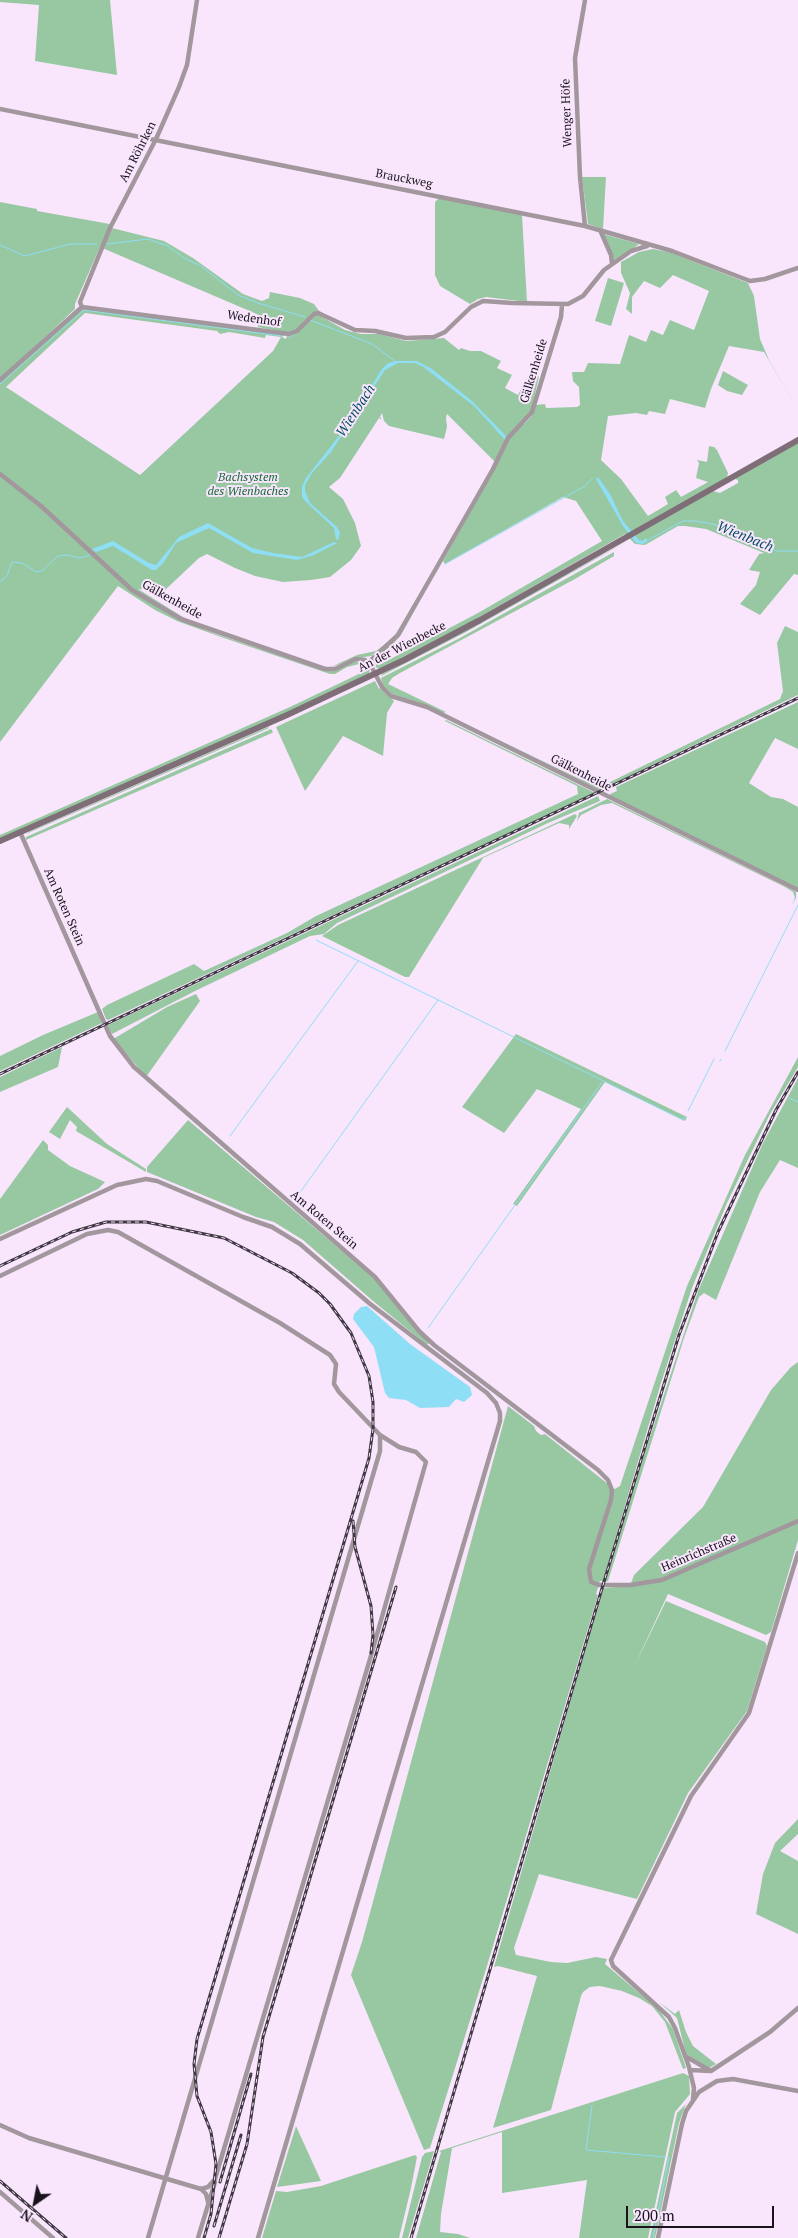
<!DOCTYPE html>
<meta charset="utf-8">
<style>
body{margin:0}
#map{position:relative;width:798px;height:2238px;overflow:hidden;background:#f9e6fd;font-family:"PT Serif",serif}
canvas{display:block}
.north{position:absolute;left:10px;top:2178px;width:50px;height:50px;-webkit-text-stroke:4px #f9e6fd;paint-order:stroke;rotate:213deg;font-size:14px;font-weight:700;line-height:20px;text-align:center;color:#19131b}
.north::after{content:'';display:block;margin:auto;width:18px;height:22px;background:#19131b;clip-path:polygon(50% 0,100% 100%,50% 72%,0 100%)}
.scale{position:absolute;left:626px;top:2206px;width:148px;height:22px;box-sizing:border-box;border:2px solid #19131b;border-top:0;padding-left:6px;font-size:15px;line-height:18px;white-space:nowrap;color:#19131b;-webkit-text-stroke:4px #f9e6fd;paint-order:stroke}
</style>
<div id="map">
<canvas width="798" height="2238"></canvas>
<div class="north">N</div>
<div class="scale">200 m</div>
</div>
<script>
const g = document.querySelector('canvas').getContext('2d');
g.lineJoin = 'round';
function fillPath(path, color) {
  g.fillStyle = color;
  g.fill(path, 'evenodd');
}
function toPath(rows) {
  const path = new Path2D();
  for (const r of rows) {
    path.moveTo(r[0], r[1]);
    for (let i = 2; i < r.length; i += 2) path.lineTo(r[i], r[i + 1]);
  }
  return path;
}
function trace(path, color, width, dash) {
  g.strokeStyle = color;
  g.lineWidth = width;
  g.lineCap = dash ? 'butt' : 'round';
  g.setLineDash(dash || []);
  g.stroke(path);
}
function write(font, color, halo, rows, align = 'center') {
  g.font = font + ' "PT Serif",serif';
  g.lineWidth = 4;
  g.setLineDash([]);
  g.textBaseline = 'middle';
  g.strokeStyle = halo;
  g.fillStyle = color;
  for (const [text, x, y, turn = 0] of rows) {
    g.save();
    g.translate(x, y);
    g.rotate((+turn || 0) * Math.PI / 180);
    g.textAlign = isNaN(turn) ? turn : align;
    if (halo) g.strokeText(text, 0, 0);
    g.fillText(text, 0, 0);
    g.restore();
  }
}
const green = toPath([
 [0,0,110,0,117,75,35,61,39,5,0,2],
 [582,177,606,177,603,229,588,224],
 [439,198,522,215,527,302,486,297,478,299,470,304,440,286,435,275,435,202],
 [0,202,37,209,37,211,110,224,112,228,164,241,193,258,243,294,262,301,269,298,270,292,300,298,314,304,319,311,323,313,322,317,345,330,361,334,379,334,406,341,444,338,459,350,461,348,470,351,481,351,501,361,497,368,512,375,505,388,518,395,531,371,539,377,531,411,521,422,524,424,531,417,536,405,545,404,546,408,577,407,580,405,579,387,573,381,572,372,584,372,588,363,620,364,629,335,646,342,651,330,663,335,670,320,694,330,709,291,673,275,660,288,644,281,632,297,632,314,626,309,630,293,621,273,621,262,639,252,653,249,672,253,748,283,754,296,760,339,769,360,798,410,764,352,729,346,711,389,705,408,670,399,665,414,649,411,647,415,636,413,608,416,601,460,621,479,648,516,668,504,665,497,676,490,681,497,708,482,696,478,699,463,697,460,707,462,709,446,714,447,717,450,728,473,727,478,713,491,720,493,738,483,738,480,735,479,798,443,798,575,794,574,760,615,740,604,756,585,760,572,749,570,759,554,764,553,706,529,685,526,678,526,645,545,635,544,625,534,471,622,380,669,377,668,374,665,376,657,398,638,436,571,401,635,393,644,376,659,376,662,379,665,478,613,621,530,602,541,576,501,563,497,445,564,443,561,497,464,447,414,446,418,447,427,444,439,389,426,384,421,382,413,380,417,382,420,379,418,340,478,329,487,343,499,355,523,361,546,351,560,330,577,311,580,283,582,255,576,235,568,207,554,199,558,164,591,138,589,186,619,325,667,331,667,357,655,376,651,394,637,434,569,398,633,391,641,371,656,358,658,328,668,186,620,132,592,174,617,216,634,326,671,353,662,362,661,370,667,369,674,292,711,0,839,0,835,290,707,365,671,365,668,359,664,347,667,335,674,330,674,221,637,177,621,155,610,118,586,0,742,0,473,8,478,0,472,0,381,81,310,85,308,284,335,282,337,286,339,288,333,258,327,259,315,100,247,75,304,75,309,0,379],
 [85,313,217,331,220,334,229,332,265,338,266,335,281,337,273,351,140,475,6,387],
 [603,234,639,244,614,263],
 [608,278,624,283,611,326,595,321],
 [723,371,748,385,742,395,727,391,718,385],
 [626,542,466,632,381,676,382,674],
 [614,552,614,556,575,579,400,673,392,678,388,684,446,712,443,713,418,702,392,694,383,685,381,678,458,639],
 [785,626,798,632,798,695,600,790,446,715,580,779,606,784,780,699,783,691,777,643],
 [375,681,379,689,380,688,394,701,387,713,383,756,343,736,305,791,276,727],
 [798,702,798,749,775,738,749,783,771,797,783,799,798,807,798,889,611,796,610,794,617,791,616,787],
 [446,720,595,793,108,1020,106,1019,102,1009,107,1005,194,964,204,971,287,933,316,916,578,794,577,786,445,721],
 [268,727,269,728,26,834,29,832],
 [271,729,273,732,272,733,26,840,26,837],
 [598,796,600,801,548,823,337,923,324,934,310,936,195,991,112,1034,109,1029,108,1025],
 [607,799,793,890,796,892,796,898,792,905,795,898,793,892,785,887,612,803,601,805,581,815,577,821,579,813],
 [575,814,577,816,569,829,569,825,559,823,483,858,409,977,405,977,322,936,338,925],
 [196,994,200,1001,146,1077,115,1040,115,1038,167,1007],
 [98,1012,102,1023,0,1071,0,1056,43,1035],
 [516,1034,687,1117,685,1121,605,1082,517,1206,513,1204,581,1109,537,1089,504,1133,462,1107],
 [62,1047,58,1067,0,1092,0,1077],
 [798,1057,798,1067,770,1114,727,1203,692,1288,661,1383,603,1581,600,1581,596,1594,598,1595,487,1966,430,2148,424,2150,351,1975,362,1942,508,1406,534,1426,536,1431,541,1435,545,1434,608,1484,611,1491,620,1486,687,1286,745,1155],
 [798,1078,798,1168,780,1160,760,1192,716,1300,704,1293,699,1297,684,1338,608,1581,605,1582,645,1452,698,1291,763,1143],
 [67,1107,107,1144,146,1169,146,1172,76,1131,77,1127,70,1120,60,1139,49,1132],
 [188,1120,377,1281,429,1343,427,1345,373,1301,303,1240,274,1222,256,1217,147,1172,147,1167],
 [43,1140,48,1145,48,1150,70,1166,105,1182,98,1189,0,1235,0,1199],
 [798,1362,798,1540,771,1632,766,1635,668,1594,634,1667,666,1601,765,1642,767,1646,747,1711,688,1793,637,1899,539,1874,514,1948,516,1955,551,1962,567,1963,596,1957,607,1959,605,1964,658,2009,673,2029,686,2068,683,2069,665,2022,652,2006,639,1998,622,1991,600,1986,590,1987,583,1992,581,1996,551,2110,493,2128,537,1976,498,1966,494,1967,603,1588,630,1586,634,1575,703,1507,771,1390,791,1367],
 [798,1819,798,1834,780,1851,798,1861,798,1934,756,1914,763,1874,775,1843],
 [659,2002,675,2014,679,2010,686,2032,693,2046,716,2064,709,2068,686,2054,677,2018],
 [683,2073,689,2076,690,2094,675,2112,648,2238,579,2238,587,2180,502,2193,502,2132,452,2148,441,2214,440,2232,458,2234,470,2238,416,2238,441,2152,439,2151],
 [686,2104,679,2123,655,2238,650,2238,677,2113],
 [296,2126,321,2181,277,2187],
 [434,2151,408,2238,402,2238,422,2157,425,2153],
 [415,2155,417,2157,411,2188,399,2238,262,2238,276,2191,287,2192,321,2186]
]);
const water = toPath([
 [396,361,417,361,432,369,472,401,507,437,505,440,474,406,422,366,414,363,398,363,385,370,331,452,312,473,305,485,305,491,310,503,337,527,340,533,338,540,336,539,334,528,306,502,302,497,302,486,306,478,342,432,382,369,388,363],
 [598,477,610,494,623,521,639,540,643,541,646,538,648,541,643,544,636,543,623,526,596,479],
 [208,523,252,548,273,553,302,557,334,542,337,543,314,555,297,560,253,553,209,528,176,543,164,562,156,570,152,570,113,546,96,552,92,549,113,541,149,563,156,565,179,537],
 [367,1306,410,1344,470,1387,472,1395,464,1402,456,1399,449,1407,420,1408,406,1400,389,1398,385,1393,374,1347,353,1319,354,1314,361,1307]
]);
const stream = toPath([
 [107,244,148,239,168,246,184,258,201,266,238,295,258,303,305,317],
 [0,245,25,256,70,244,97,244],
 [310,320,372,344,396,362],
 [289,337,297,333],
 [0,384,84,310,282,336],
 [648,540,683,521,695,521,713,524,777,551,798,551],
 [445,564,585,486,593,478],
 [0,582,7,576,12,562,22,563,36,572,42,571,58,556,67,555,79,558,88,556,95,550],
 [316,940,683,1120,685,1117],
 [725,1051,798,905],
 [720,1061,721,1059],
 [789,1098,798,1102],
 [688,1111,714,1059],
 [230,1136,358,961],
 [296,1198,438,1000],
 [428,1328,602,1082],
 [592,2105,586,2150,665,2157],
 [653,2238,669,2157]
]);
const street = toPath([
 [585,0,575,58,580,177,585,226],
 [0,109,585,226,672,251,750,281,765,279,798,268],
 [600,230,611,255,612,264],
 [82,307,80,302,110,228,156,139,179,87,187,65,197,0],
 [0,380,82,307,289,334,297,331,314,314,318,313,355,330,375,331,406,338,434,337,445,332,471,307,483,301,512,303,568,304,583,296,604,270,631,251,647,246],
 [0,474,41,506,132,590,181,619,325,669,335,669,356,659,365,660,370,664,382,687,391,696,427,707,798,890],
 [369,662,398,635,493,469,508,438,532,412,561,317,562,305],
 [20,832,110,1036,134,1067,375,1277,419,1331,434,1345,598,1470,608,1480,612,1490,611,1500,589,1569,591,1582,599,1585,630,1585,662,1580,798,1521],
 [0,1239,117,1185,146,1179,157,1181,243,1217,272,1227,300,1244,369,1303,487,1393,496,1403,500,1413,500,1421,258,2238],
 [0,1276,87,1234,108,1230,118,1232,280,1323,330,1355,336,1364,334,1384,339,1392,380,1435,399,1447,416,1452,426,1462,370,1659,215,2179,208,2187,201,2189,29,2138,0,2125],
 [685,2056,711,2071],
 [690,2070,710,2071],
 [711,2071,770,2032,798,2008],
 [693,2099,694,2088,689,2067,675,2028,669,2017,613,1966,611,1960,691,1796,749,1713,798,1553],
 [201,2189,206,2194,208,2202],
 [0,2192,53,2238],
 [148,2238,380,1451,380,1435],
 [198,2238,215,2182],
 [658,2238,682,2124,686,2111,699,2092,717,2081,733,2079,798,2091]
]);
const secondary = toPath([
 [0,841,287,715,404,660,480,620,798,440]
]);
const rail = toPath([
 [0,1074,798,698],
 [0,1266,72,1232,106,1222,146,1222,224,1238,292,1273,319,1293,330,1304,351,1333,369,1376,373,1402,373,1429,369,1458,197,2039,194,2064,197,2096,211,2132,216,2164,211,2214,204,2238],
 [353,1521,355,1547,371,1606,373,1635,371,1653],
 [0,2181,66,2238],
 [220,2182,251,2074],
 [214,2226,241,2135],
 [219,2238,247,2144,263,2037,396,1587],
 [411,2238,603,1585,679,1335,718,1232,776,1110,798,1072]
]);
const streetNames = [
 ["Wenger Höfe",567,113,-92],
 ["Am Röhrken",138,152,-63],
 ["Brauckweg",404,179,11],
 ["Wedenhof",254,319,8],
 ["Gälkenheide",534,371,-73],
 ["Gälkenheide",172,600,29],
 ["An der Wienbecke",402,647,-27],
 ["Gälkenheide",581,773,27],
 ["Am Roten Stein",64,907,66],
 ["Am Roten Stein",324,1220,40],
 ["Heinrichstraße",699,1553,-23]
];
const parkNames = [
 ["Bachsystem",248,478],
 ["des Wienbaches",248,492]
];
const waterNames = [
 ["Wienbach",356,411,-57],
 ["Wienbach",745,537,22]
];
fillPath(green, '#98c8a2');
fillPath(water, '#8edef6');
trace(stream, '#8edef6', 1);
trace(street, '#a3979e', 4.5);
trace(secondary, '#7f6e77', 6);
trace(rail, '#403843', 3);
trace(rail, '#f9e6fd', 1, [4]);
write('12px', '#19131b', '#f9e6fd', streetNames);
write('italic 12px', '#126933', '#f9e6fd', parkNames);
write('italic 14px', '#024d5d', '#f9e6fd', waterNames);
</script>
